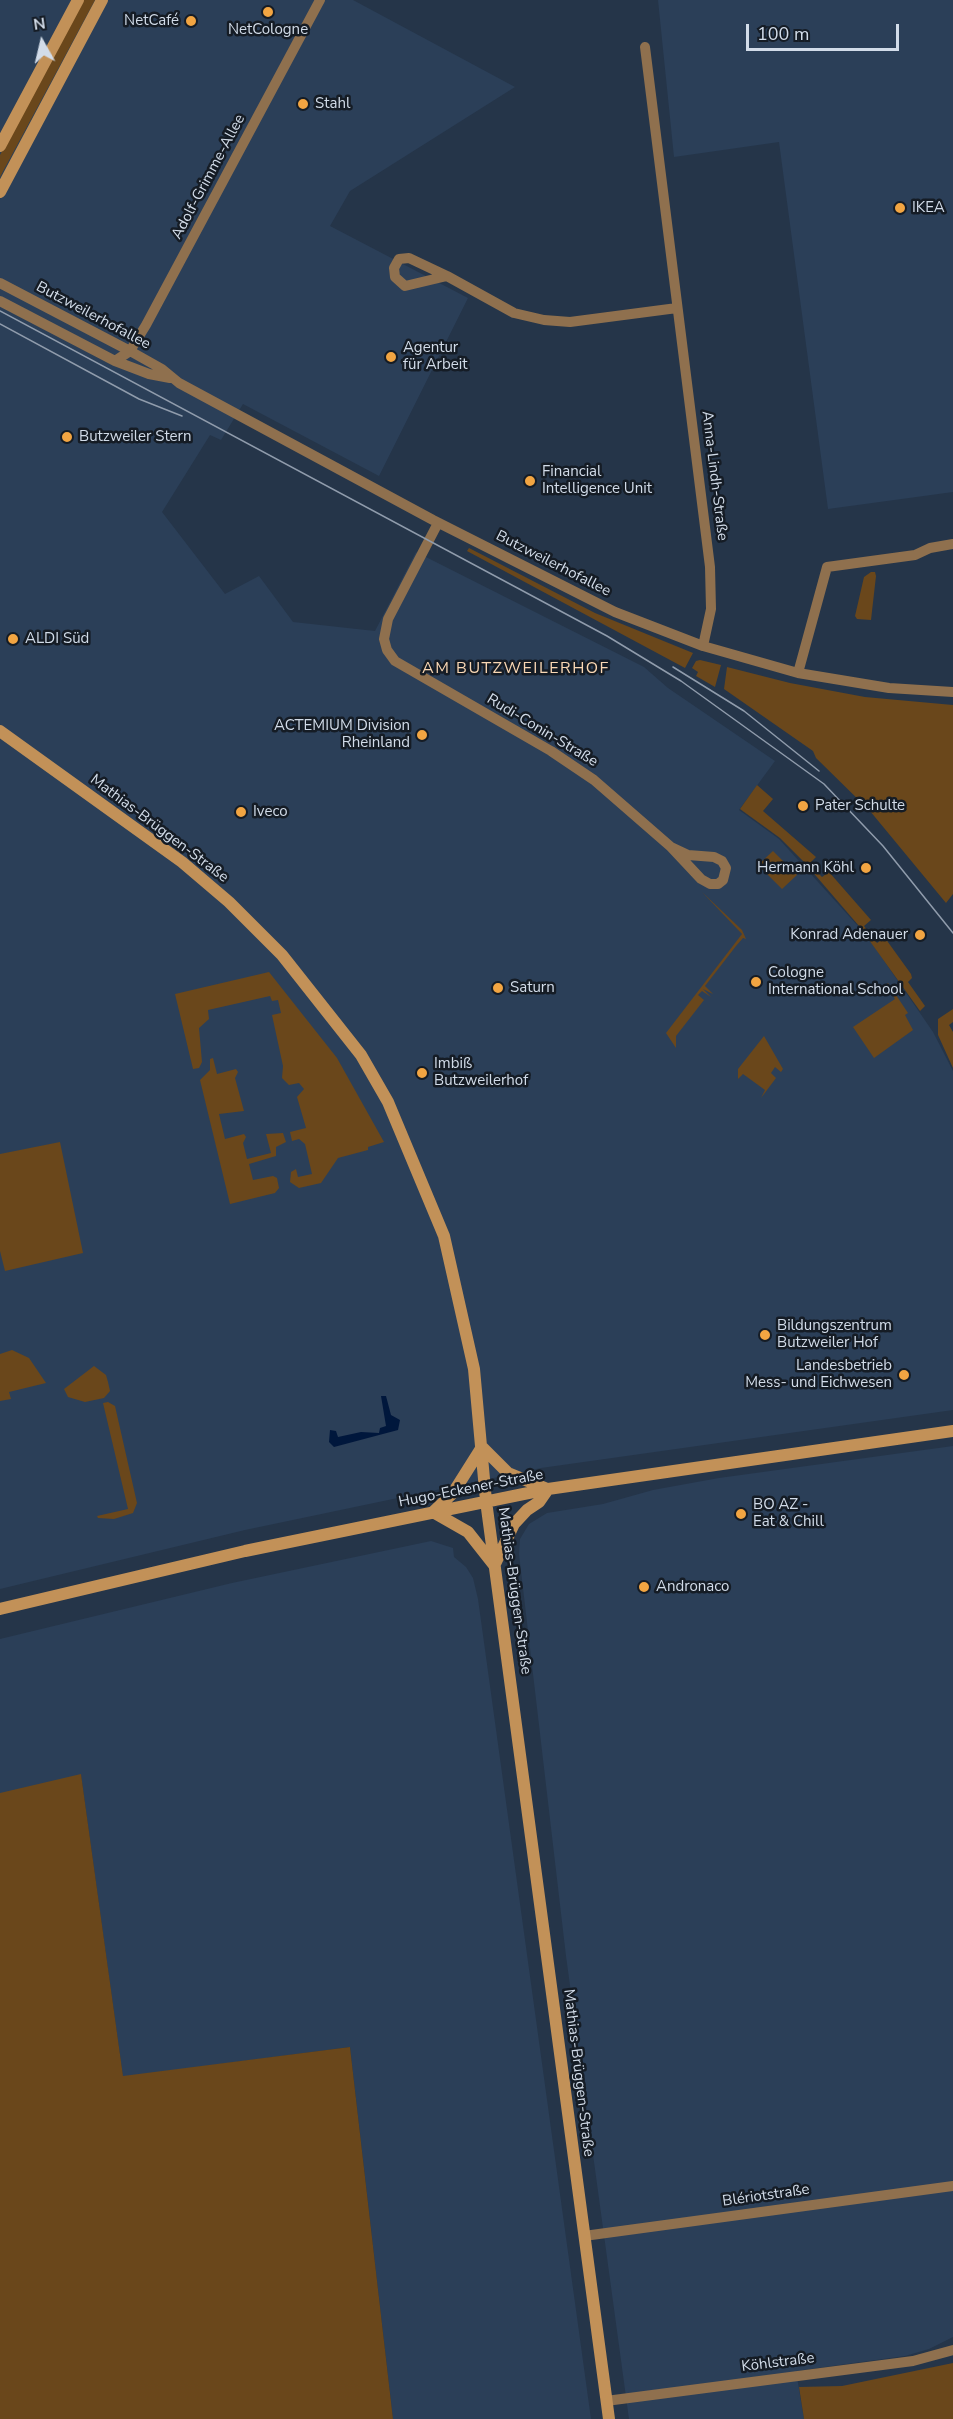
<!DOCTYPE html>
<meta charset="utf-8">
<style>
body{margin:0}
#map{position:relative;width:953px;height:2419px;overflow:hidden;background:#253549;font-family:"Nunito Sans",sans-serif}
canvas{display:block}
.north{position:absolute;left:12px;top:12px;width:60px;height:60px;-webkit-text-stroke:4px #151c25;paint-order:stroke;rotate:352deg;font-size:16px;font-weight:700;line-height:24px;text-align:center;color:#d2dce9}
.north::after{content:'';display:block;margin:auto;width:21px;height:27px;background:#d2dce9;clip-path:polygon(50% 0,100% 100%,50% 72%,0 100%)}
.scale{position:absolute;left:746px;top:24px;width:153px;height:27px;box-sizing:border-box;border:3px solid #d2dce9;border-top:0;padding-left:8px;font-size:18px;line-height:21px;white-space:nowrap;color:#d2dce9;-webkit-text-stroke:4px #151c25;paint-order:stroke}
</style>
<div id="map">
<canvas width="953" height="2419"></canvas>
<div class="north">N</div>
<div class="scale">100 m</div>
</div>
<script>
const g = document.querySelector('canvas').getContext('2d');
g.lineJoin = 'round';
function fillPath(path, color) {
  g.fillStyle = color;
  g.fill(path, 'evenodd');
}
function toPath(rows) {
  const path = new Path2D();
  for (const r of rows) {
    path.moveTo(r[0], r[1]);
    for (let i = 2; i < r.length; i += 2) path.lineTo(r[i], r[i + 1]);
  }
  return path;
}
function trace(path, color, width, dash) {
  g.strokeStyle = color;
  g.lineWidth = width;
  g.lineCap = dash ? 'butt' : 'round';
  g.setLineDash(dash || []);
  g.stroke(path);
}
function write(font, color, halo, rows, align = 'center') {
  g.font = font + ' "Nunito Sans",sans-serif';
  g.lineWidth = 5;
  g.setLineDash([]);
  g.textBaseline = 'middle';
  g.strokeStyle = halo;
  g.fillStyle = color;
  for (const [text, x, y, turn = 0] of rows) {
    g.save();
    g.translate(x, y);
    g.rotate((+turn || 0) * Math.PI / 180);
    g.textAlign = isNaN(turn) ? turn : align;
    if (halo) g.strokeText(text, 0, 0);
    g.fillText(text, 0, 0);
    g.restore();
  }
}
const built = toPath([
 [0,0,353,0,515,87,350,191,330,226,468,298,379,476,243,404,221,440,210,435,162,512,225,594,259,576,293,622,375,631,416,552,644,667,668,688,775,761,739,810,779,839,867,936,933,1032,953,1071,953,1410,541,1468,245,1530,0,1589],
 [658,0,953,0,953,492,828,509,779,142,674,157],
 [953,1446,953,2337,929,2349,905,2356,796,2371,804,2419,629,2419,566,1956,519,1554,520,1539,529,1524,547,1513,603,1504,653,1490,719,1478],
 [431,1541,453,1548,454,1557,466,1567,473,1578,478,1599,591,2419,393,2419,350,2047,123,2077,81,1775,0,1795,0,1639,232,1583]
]);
const green = toPath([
 [83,0,95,0,0,177,0,155],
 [469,548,595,613,693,653,685,668,467,551],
 [871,572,875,572,876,576,871,620,857,619,855,616,864,577],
 [700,660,721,665,715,687,696,676,698,672,692,668,696,661],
 [727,667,790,683,865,697,953,705,953,894,946,903,870,811,816,758,813,751,724,689],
 [757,785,773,799,763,811,816,857,809,864,822,877,829,872,871,920,864,926,877,943,885,938,911,974,912,978,908,982,925,1006,920,1011,859,926,804,862,780,838,740,809],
 [773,851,797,875,782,889,758,865],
 [702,892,742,930,746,939,743,938,736,946,705,986,713,994,703,989,711,997,702,991,698,995,704,1000,676,1036,676,1048,666,1033,742,934],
 [269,972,337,1058,384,1142,368,1147,368,1150,338,1158,321,1183,299,1188,290,1182,291,1172,296,1169,298,1177,312,1174,305,1144,299,1139,292,1141,290,1132,306,1128,297,1097,304,1089,299,1083,289,1085,282,1078,283,1066,272,1015,281,1013,278,1000,272,1001,270,996,208,1010,209,1019,199,1028,202,1062,199,1068,193,1069,175,994],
 [888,983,908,1013,905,1015,913,1030,874,1058,853,1027,895,999,886,985],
 [953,1009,953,1022,949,1025,953,1032,953,1068,938,1035,938,1019],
 [764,1036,783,1069,781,1072,775,1067,771,1073,776,1078,761,1098,765,1090,743,1074,738,1079,738,1069],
 [213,1058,217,1074,236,1069,238,1072,235,1078,244,1111,219,1114,225,1139,244,1134,246,1137,243,1143,247,1159,271,1153,266,1134,283,1133,286,1142,276,1147,276,1156,249,1164,253,1180,273,1176,277,1178,279,1188,275,1193,230,1204,200,1080,210,1070,210,1059],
 [60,1142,83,1253,5,1271,0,1251,0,1154],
 [12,1350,29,1358,46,1383,9,1392,11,1399,0,1401,0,1354],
 [94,1366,106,1375,108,1382,110,1391,104,1398,85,1402,68,1397,64,1389],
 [108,1402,115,1406,137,1503,133,1513,114,1519,98,1518,97,1516,128,1509,103,1403],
 [81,1774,123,2076,350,2047,393,2419,0,2419,0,1793],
 [953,2363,953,2419,804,2419,799,2387,842,2386]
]);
const water = toPath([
 [381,1396,386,1396,391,1415,400,1420,398,1430,334,1447,329,1442,330,1430,336,1431,338,1437,361,1432,379,1433,380,1428,386,1426]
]);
const street = toPath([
 [645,47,710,567,711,609,703,646],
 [447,276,405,286,395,277,394,268,399,259,409,258,447,276,514,313,544,320,570,322,677,308],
 [0,283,130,351,162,369,179,383,433,520,615,612,703,646,798,673,889,688,953,692],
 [0,301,115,361,149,374,170,378],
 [115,361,130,351,146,325,320,0],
 [438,523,388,619,384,639,387,650,395,661,551,751,594,780,671,847,701,879,710,884,718,884,723,880,726,868,722,861,714,857,688,855,671,847],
 [798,673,827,567,915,555,930,548,953,544],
 [584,2236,953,2186],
 [606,2401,913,2361,953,2350]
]);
const secondary = toPath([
 [0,146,78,0],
 [0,192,102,0],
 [0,731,182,862,229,902,282,955,361,1055,388,1102,444,1236,474,1369,486,1501,609,2419],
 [482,1447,508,1473,545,1488],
 [433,1512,468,1532,494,1565],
 [433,1512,453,1493,482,1447],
 [495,1564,514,1524,527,1510,539,1502,548,1489],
 [0,1609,245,1551,548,1489,953,1431]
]);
const tram = toPath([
 [0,311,607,636,681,681,824,784,883,846,953,933],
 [0,324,139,399,182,416],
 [673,667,744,711,819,771]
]);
const markers = [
 [268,12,6,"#f2a542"],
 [191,21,6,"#f2a542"],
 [303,104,6,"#f2a542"],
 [900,208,6,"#f2a542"],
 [391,357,6,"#f2a542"],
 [67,437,6,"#f2a542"],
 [530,481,6,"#f2a542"],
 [13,639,6,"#f2a542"],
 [422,735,6,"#f2a542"],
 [803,806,6,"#f2a542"],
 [241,812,6,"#f2a542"],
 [866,868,6,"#f2a542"],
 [920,935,6,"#f2a542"],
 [756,982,6,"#f2a542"],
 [498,988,6,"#f2a542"],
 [422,1073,6,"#f2a542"],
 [765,1335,6,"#f2a542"],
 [904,1375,6,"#f2a542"],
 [741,1514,6,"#f2a542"],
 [644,1587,6,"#f2a542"]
];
const poiNames = [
 ["NetCafé",179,21,"right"],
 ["NetCologne",268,30,"center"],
 ["Stahl",315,104],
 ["IKEA",912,208],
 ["Agentur",403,348],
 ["für Arbeit",403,365],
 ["Butzweiler Stern",79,437],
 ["Financial",542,472],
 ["Intelligence Unit",542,489],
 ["ALDI Süd",25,639],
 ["ACTEMIUM Division",410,726,"right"],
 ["Rheinland",410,743,"right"],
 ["Pater Schulte",815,806],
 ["Iveco",253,812],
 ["Hermann Köhl",854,868,"right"],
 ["Konrad Adenauer",908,935,"right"],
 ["Cologne",768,973],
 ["International School",768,990],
 ["Saturn",510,988],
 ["Imbiß",434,1064],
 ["Butzweilerhof",434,1081],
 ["Bildungszentrum",777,1326],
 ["Butzweiler Hof",777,1343],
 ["Landesbetrieb",892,1366,"right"],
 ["Mess- und Eichwesen",892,1383,"right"],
 ["BO AZ -",753,1505],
 ["Eat & Chill",753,1522],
 ["Andronaco",656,1587]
];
const streetNames = [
 ["Adolf-Grimme-Allee",209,177,-62],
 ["Butzweilerhofallee",93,316,28],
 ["Anna-Lindh-Straße",714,476,83],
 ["Butzweilerhofallee",553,564,27],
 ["Rudi-Conin-Straße",542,731,31],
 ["Mathias-Brüggen-Straße",159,829,37],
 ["Hugo-Eckener-Straße",471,1489,-11],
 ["Mathias-Brüggen-Straße",514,1591,82],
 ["Mathias-Brüggen-Straße",578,2073,83],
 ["Blériotstraße",766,2196,-8],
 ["Köhlstraße",778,2363,-7]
];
const neighbourhoodNames = [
 ["AM BUTZWEILERHOF",516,669]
];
fillPath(built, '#2b3f58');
fillPath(green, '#6a471b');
fillPath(water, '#00173c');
trace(street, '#8f704e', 10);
trace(secondary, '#c29158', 12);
trace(tram, '#909cac', 1.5);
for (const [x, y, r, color] of markers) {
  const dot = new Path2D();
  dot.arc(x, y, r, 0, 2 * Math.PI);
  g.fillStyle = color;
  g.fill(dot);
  trace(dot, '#151c25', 2);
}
write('15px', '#d2dce9', '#151c25', poiNames, 'left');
write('15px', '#d2dce9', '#151c25', streetNames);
g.letterSpacing = '1.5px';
write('16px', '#f9d7b4', '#151c25', neighbourhoodNames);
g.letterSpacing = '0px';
</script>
